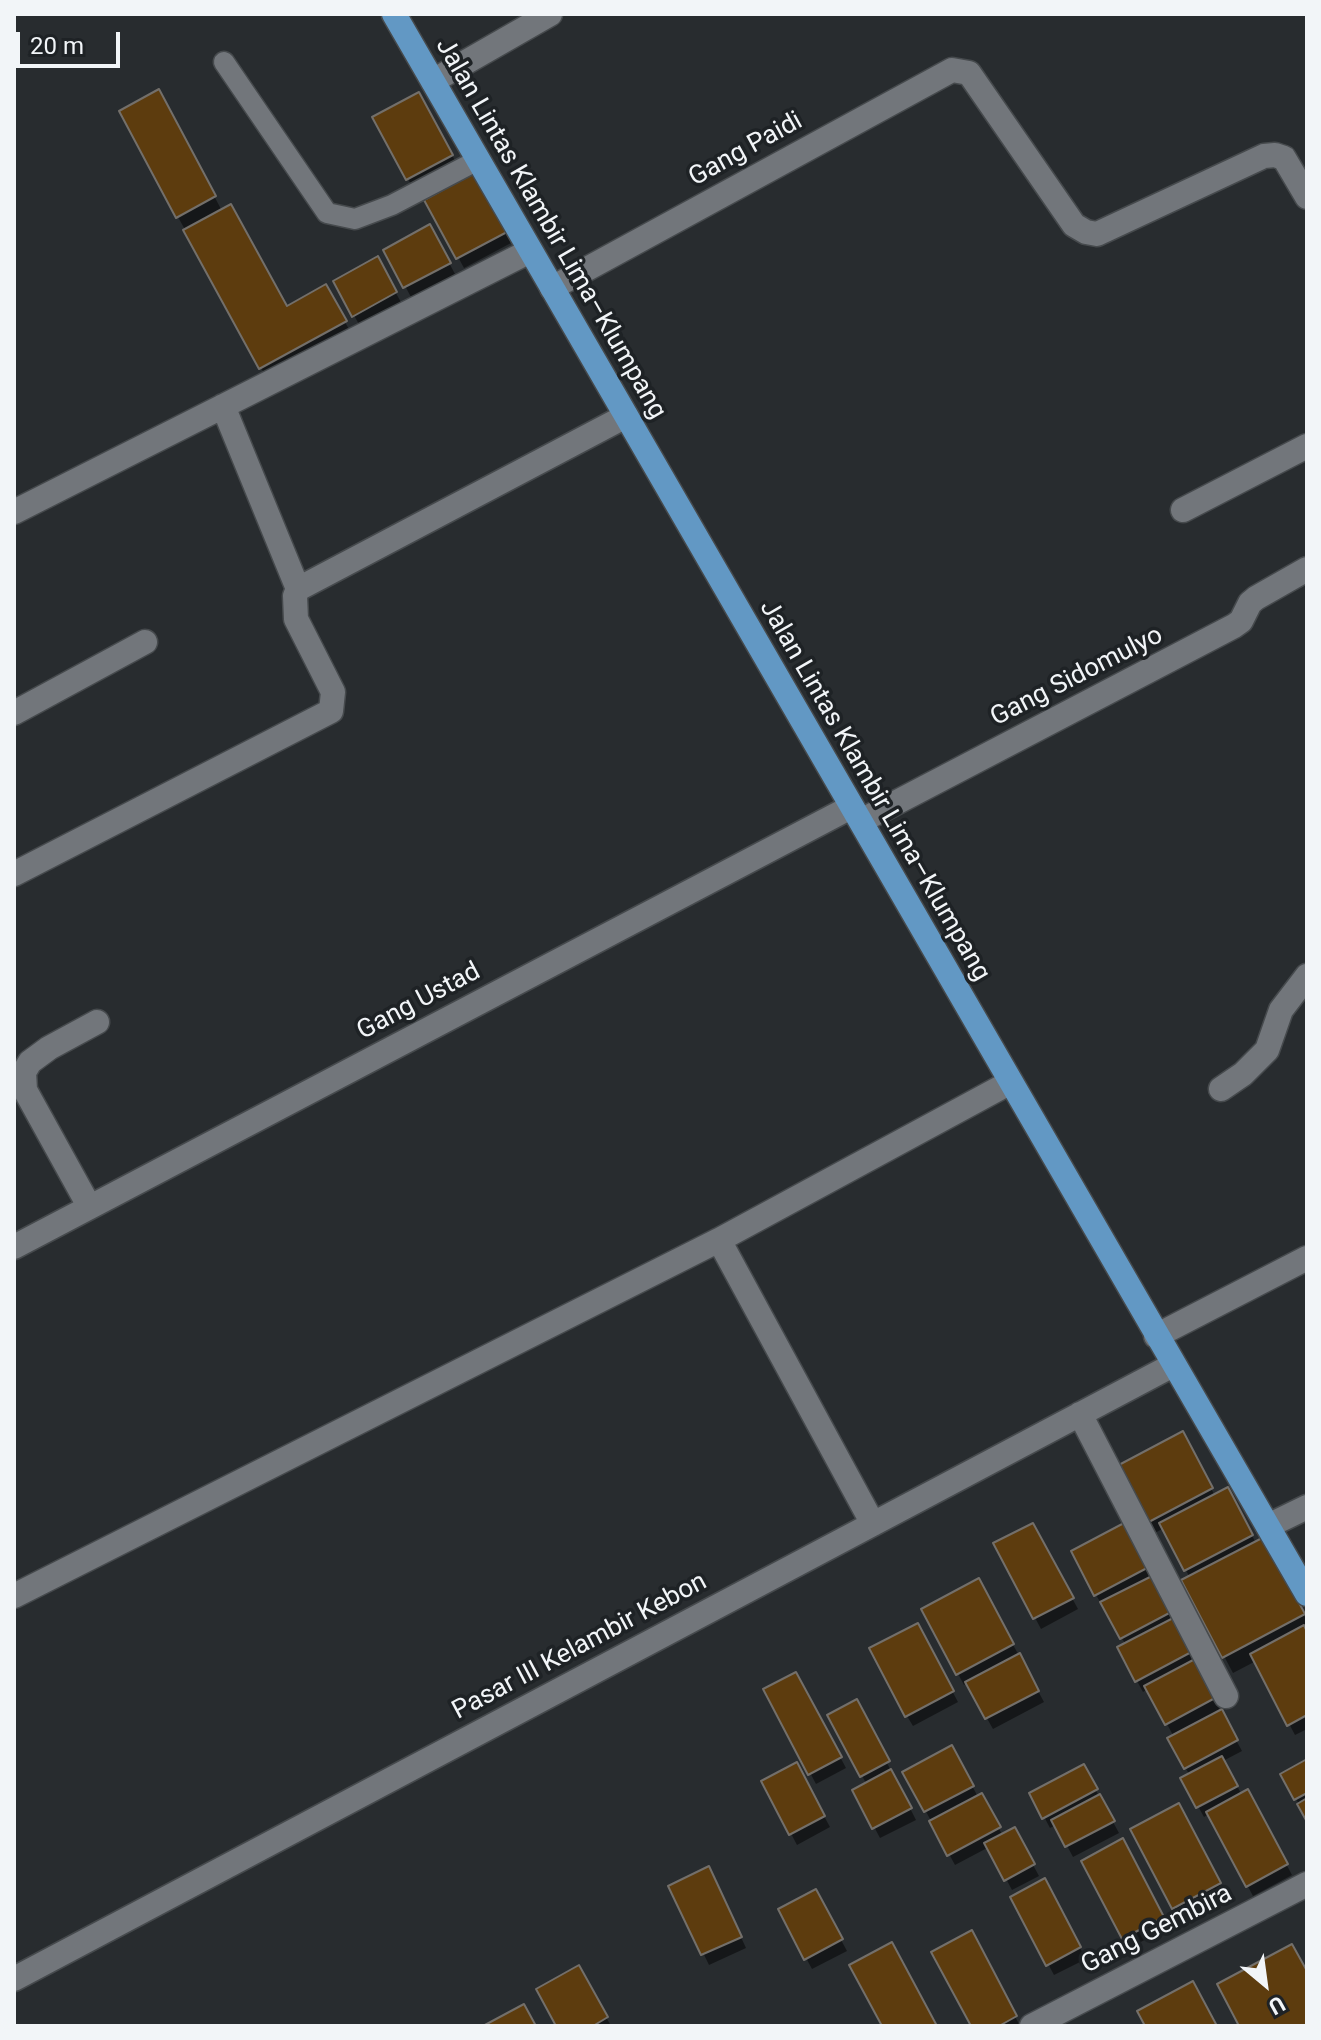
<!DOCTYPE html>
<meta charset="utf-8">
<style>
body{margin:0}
#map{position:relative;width:1321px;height:2040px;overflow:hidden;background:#282c2f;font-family:Roboto,sans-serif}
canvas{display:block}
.frame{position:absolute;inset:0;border:16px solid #f2f5f8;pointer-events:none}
.north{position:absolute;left:1225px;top:1944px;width:80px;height:80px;-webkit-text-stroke:6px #1e2225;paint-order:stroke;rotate:151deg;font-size:22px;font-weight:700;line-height:32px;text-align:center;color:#f2f5f8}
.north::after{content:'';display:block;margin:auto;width:28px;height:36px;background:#f2f5f8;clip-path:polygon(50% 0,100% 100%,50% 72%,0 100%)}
.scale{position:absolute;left:16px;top:32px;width:104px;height:36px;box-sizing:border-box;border:4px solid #f2f5f8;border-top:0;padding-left:10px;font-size:24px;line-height:28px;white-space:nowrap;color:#f2f5f8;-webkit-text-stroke:6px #1e2225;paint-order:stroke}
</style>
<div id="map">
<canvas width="1321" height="2040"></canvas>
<div class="frame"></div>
<div class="north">U</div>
<div class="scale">20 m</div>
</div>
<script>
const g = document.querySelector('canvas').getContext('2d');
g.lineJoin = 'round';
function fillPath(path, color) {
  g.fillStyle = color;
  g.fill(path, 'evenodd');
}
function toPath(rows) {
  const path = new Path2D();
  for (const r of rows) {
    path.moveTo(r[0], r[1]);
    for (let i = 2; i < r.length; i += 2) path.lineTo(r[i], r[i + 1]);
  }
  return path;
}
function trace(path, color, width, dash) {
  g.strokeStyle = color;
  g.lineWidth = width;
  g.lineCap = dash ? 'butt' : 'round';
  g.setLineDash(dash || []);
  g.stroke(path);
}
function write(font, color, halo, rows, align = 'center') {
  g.font = font + ' Roboto,sans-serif';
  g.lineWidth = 7;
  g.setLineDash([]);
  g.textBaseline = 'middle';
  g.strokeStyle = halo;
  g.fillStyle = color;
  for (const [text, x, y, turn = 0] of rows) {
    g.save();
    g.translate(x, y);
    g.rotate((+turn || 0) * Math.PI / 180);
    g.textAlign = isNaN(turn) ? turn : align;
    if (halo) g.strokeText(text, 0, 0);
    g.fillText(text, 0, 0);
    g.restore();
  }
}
const shadow = toPath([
 [419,95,458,166,414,190,375,118],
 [168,108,222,211,287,308,325,287,354,338,270,384,178,217],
 [474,175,511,243,464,268,427,200],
 [430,227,455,274,411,297,386,251],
 [377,259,402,304,360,326,335,282],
 [1188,1444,1215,1496,1227,1489,1256,1543,1272,1555,1307,1621,1307,1729,1295,1735,1256,1661,1233,1673,1184,1581,1190,1578,1164,1528,1153,1534,1118,1468],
 [1032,1525,1078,1609,1041,1629,996,1544],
 [1123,1526,1151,1578,1184,1628,1195,1664,1242,1751,1223,1761,1242,1795,1248,1792,1292,1875,1253,1896,1209,1814,1204,1817,1183,1779,1190,1776,1170,1739,1174,1737,1148,1689,1143,1692,1137,1681,1120,1648,1126,1645,1096,1595],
 [984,1591,1044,1702,993,1729,967,1683,964,1685,924,1610],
 [917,1625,958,1702,913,1726,907,1716],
 [796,1674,846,1768,816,1784,766,1690],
 [856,1702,916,1820,880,1838,855,1791,867,1785,830,1716],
 [952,1748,978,1797,981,1796,1003,1836,1014,1830,1039,1876,1012,1890,989,1847,955,1865,905,1773],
 [1307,1761,1307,1818,1296,1799],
 [796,1765,830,1827,797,1845,764,1782],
 [1083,1767,1119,1833,1073,1857,1056,1825,1050,1828,1032,1794],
 [1178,1806,1225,1894,1180,1919,1132,1830],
 [1122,1841,1168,1928,1129,1948,1083,1862],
 [714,1879,746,1948,709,1965,671,1887],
 [1050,1891,1086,1959,1054,1975,1013,1898],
 [815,1892,847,1951,812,1969,780,1910],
 [977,1943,1020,2026,973,2026],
 [579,1968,611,2026,559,2026]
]);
const building = toPath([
 [159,89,216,196,176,218,119,111,159,89],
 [419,92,453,155,406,180,372,117,419,92],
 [475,172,507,232,456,259,424,200,475,172],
 [231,204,287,306,326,284,347,321,259,369,183,230,231,204],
 [430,224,451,263,403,288,383,250,430,224],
 [378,256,397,292,352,317,333,281,378,256],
 [1183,1431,1213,1488,1145,1524,1115,1467,1183,1431],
 [1228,1487,1253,1535,1184,1571,1159,1523,1228,1487],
 [1033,1523,1074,1598,1033,1619,993,1543,1033,1523],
 [1124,1523,1147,1568,1094,1596,1071,1551,1124,1523],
 [1264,1537,1305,1614,1222,1658,1181,1580,1264,1537],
 [1156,1574,1175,1610,1120,1639,1100,1602,1156,1574],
 [979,1578,1014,1644,956,1675,921,1609,979,1578],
 [1179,1615,1197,1649,1135,1682,1117,1647,1179,1615],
 [918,1623,954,1691,905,1717,869,1648,918,1623],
 [1304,1625,1307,1632,1307,1715,1287,1726,1250,1654,1304,1625],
 [1020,1653,1039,1691,985,1719,965,1682,1020,1653],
 [1195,1659,1215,1698,1165,1725,1144,1686,1195,1659],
 [796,1672,842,1757,808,1775,763,1689,796,1672],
 [857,1699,890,1761,860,1777,827,1715,857,1699],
 [1222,1709,1238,1740,1184,1769,1167,1738,1222,1709],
 [952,1745,974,1786,924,1812,902,1772,952,1745],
 [1222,1756,1238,1786,1196,1808,1180,1778,1222,1756],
 [1307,1759,1307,1793,1294,1800,1280,1774,1307,1759],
 [797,1762,825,1816,789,1835,761,1781,797,1762],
 [1084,1764,1098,1789,1042,1819,1029,1793,1084,1764],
 [891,1769,912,1808,872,1829,852,1790,891,1769],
 [1248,1789,1288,1864,1246,1887,1206,1812,1248,1789],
 [982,1793,1001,1827,947,1856,929,1821,982,1793],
 [1100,1794,1115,1821,1065,1847,1051,1820,1100,1794],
 [1307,1798,1307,1822,1297,1804,1307,1798],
 [1179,1803,1221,1883,1172,1909,1130,1829,1179,1803],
 [1015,1827,1035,1864,1004,1881,984,1843,1015,1827],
 [1123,1838,1164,1917,1122,1939,1081,1861,1123,1838],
 [709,1866,742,1937,701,1955,668,1886,709,1866],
 [1045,1878,1081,1947,1046,1966,1010,1897,1045,1878],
 [816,1889,843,1939,804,1960,778,1909,816,1889],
 [972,1930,1017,2016,999,2026,971,2026,931,1952,972,1930],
 [892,1942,937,2026,882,2026,849,1965,892,1942],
 [1292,1944,1307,1971,1307,2026,1239,2026,1217,1984,1292,1944],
 [579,1965,608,2017,593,2026,556,2026,536,1989,579,1965],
 [1193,1981,1217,2026,1145,2026,1137,2011,1193,1981],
 [524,2004,536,2026,483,2026,524,2004]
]);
const lane = toPath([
 [224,62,327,213,355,219,392,205,478,160]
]);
const street = toPath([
 [433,81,550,14],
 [552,288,952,70,969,73,1074,225,1086,232,1097,234,1264,156,1275,155,1284,158,1307,197],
 [223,406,298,589],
 [1183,510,1307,446],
 [14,512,530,251],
 [14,713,145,642],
 [861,821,1234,626,1241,621,1250,603,1256,598,1307,569],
 [14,874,331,711,333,692,296,619,295,596,298,589,626,416],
 [1221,1089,1243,1074,1267,1050,1281,1010,1307,976],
 [89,1206,25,1090,24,1072,30,1062,49,1048,97,1022],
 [719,1240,873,1524],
 [14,1247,851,807],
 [1156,1336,1307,1258],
 [1080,1414,1226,1696],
 [1268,1526,1307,1507],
 [14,1596,719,1240,1009,1083],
 [14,1979,1173,1365],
 [1032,2026,1307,1884]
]);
const primary = toPath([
 [394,14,1307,1594]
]);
const streetNames = [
 ["Gang Paidi",746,150,-29],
 ["Jalan Lintas Klambir Lima–Klumpang",550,229,60],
 ["Gang Sidomulyo",1077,677,-27],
 ["Jalan Lintas Klambir Lima–Klumpang",874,791,60],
 ["Gang Ustad",419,1002,-28],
 ["Pasar III Kelambir Kebon",580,1647,-28],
 ["Gang Gembira",1157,1930,-27]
];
fillPath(shadow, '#0007');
fillPath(building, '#5d3c0e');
trace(building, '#736f6a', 2);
trace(lane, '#464a4d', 23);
trace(street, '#464a4d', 27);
trace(primary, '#464a4d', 27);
trace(lane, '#72767b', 20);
trace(street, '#72767b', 24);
trace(primary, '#6298c4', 24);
write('26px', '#f2f5f8', '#1e2225', streetNames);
</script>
